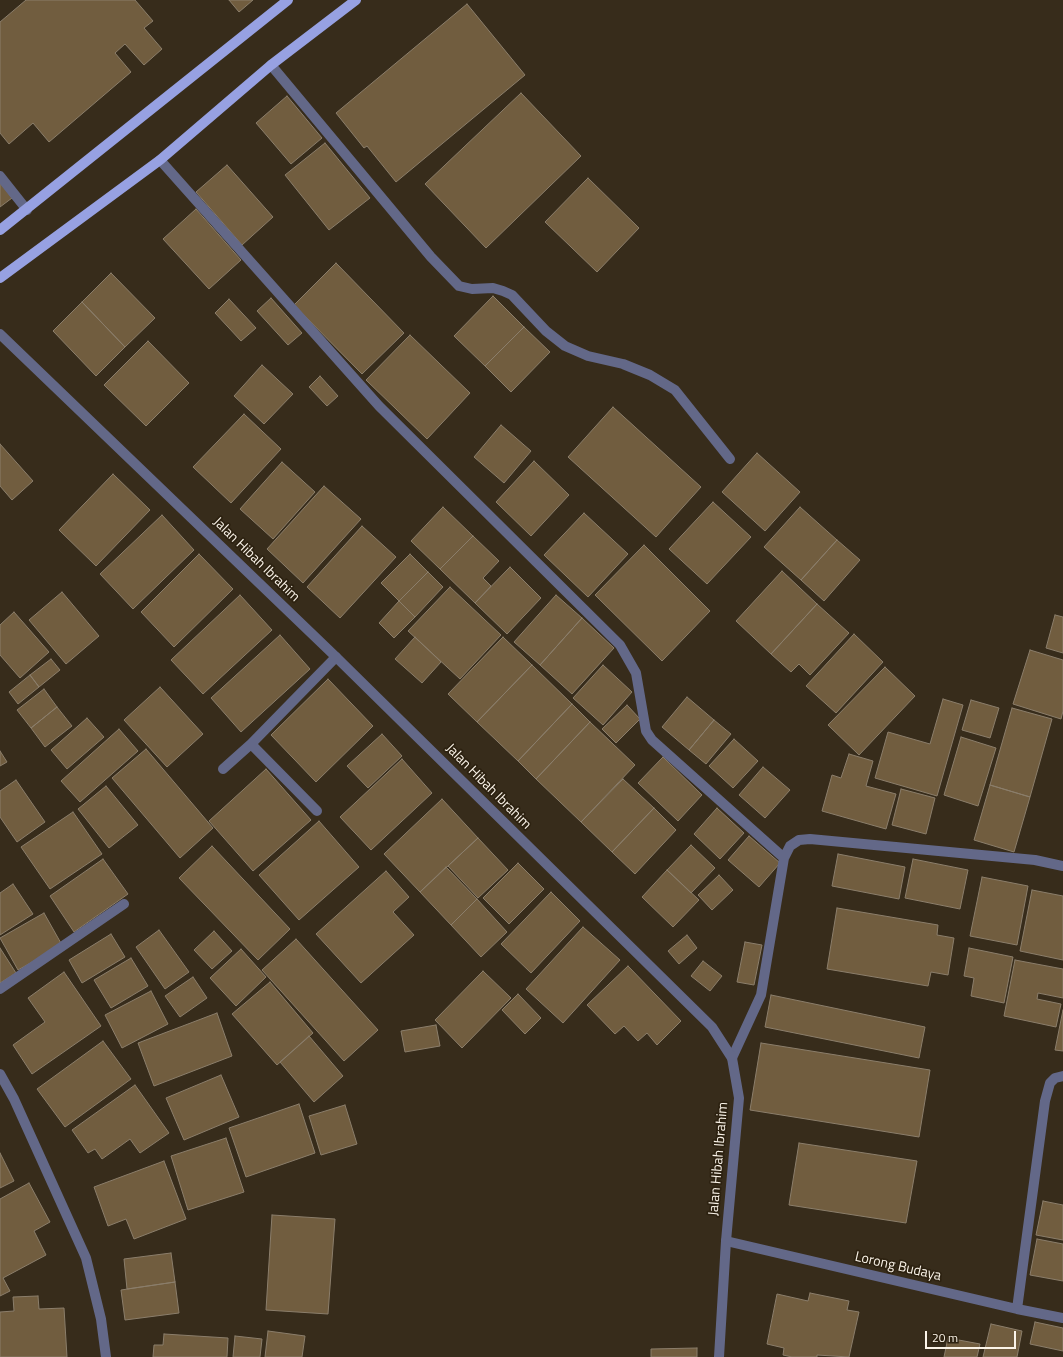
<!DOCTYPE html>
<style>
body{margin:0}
#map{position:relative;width:1063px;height:1357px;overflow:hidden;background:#372c1b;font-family:"Titillium Web",sans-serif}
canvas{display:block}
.scale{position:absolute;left:925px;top:1331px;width:91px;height:18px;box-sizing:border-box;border:2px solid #fbf4e9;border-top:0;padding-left:5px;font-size:12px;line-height:14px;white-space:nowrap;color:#fbf4e9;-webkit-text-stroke:3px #2d2211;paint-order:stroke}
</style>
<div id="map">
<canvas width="1063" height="1357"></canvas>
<div class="scale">20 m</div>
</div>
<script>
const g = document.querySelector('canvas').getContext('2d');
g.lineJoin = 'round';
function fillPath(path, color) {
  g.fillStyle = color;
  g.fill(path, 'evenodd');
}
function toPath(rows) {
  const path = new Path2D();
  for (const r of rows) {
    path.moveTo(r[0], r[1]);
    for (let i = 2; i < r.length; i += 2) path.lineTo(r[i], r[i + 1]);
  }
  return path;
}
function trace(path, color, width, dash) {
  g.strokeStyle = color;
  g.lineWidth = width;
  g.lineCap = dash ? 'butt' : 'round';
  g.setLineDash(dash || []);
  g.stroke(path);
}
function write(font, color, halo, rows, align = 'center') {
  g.font = font + ' "Titillium Web",sans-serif';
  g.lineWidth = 3.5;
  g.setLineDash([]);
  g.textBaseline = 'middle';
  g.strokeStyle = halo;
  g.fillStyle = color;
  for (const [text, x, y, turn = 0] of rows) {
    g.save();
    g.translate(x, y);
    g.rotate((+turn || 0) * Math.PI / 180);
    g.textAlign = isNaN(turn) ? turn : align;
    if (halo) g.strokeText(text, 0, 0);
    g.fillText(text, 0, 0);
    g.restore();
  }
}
const building = toPath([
 [26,0,135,0,153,21,144,28,162,49,144,65,125,44,115,53,131,72,49,142,33,123,9,144,0,133,0,22,26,0],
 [229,0,253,0,239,12,229,0],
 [467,4,525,75,396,182,367,146,364,148,336,113,467,4],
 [521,93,581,156,486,248,425,184,521,93],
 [287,96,322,138,291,164,256,123,287,96],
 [325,143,370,198,329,230,285,175,325,143],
 [227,165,273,217,242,245,196,192,227,165],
 [588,178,639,228,597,272,545,222,588,178],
 [0,182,12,198,0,207,0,182],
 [196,209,241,260,209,289,163,239,196,209],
 [336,263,404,333,362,374,294,305,336,263],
 [111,273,155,318,125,347,82,302,111,273],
 [493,296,524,327,485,366,454,336,493,296],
 [271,298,302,333,288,345,257,311,271,298],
 [229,299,256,328,241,341,215,313,229,299],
 [82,302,125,347,96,376,53,331,82,302],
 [524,327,550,352,511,392,485,366,524,327],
 [410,335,470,393,427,439,366,380,410,335],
 [148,341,189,383,146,426,104,385,148,341],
 [262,365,293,394,264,424,234,396,262,365],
 [320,376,338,396,327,406,309,387,320,376],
 [613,407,701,487,656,537,568,457,613,407],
 [244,414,281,449,231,503,193,467,244,414],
 [501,425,531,451,504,483,474,457,501,425],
 [0,444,33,481,12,500,0,486,0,444],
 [757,453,800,492,765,531,722,492,757,453],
 [534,461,569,495,531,536,496,502,534,461],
 [282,462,315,492,273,539,240,509,282,462],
 [113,474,150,510,96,566,59,530,113,474],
 [324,486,361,519,303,583,267,549,324,486],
 [713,502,751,537,707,584,669,549,713,502],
 [443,507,473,536,440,569,411,541,443,507],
 [800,507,837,540,801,580,764,547,800,507],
 [584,513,628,554,588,597,544,555,584,513],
 [162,515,194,550,133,609,100,574,162,515],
 [362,526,396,557,340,618,307,587,362,526],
 [473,536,499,561,483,578,491,586,475,603,440,569,473,536],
 [837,540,860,560,824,601,801,580,837,540],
 [644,545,710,611,662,661,595,595,644,545],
 [199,554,233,589,174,647,141,612,199,554],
 [410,554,428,572,399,601,381,583,410,554],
 [510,567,541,598,507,634,475,603,510,567],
 [782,571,817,604,771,654,736,621,782,571],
 [428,572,443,587,415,617,399,601,428,572],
 [450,587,501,635,460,679,408,631,450,587],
 [62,592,99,636,66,664,29,620,62,592],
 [240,595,272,630,203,694,171,660,240,595],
 [556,595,582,618,540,665,514,642,556,595],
 [399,601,415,617,394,638,379,623,399,601],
 [817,604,849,633,810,675,799,664,791,672,771,654,817,604],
 [14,612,49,652,20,678,0,655,0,625,14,612],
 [1055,615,1063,617,1063,653,1046,648,1055,615],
 [582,618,614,648,572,694,540,665,582,618],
 [854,634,883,662,836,713,806,686,854,634],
 [280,635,310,669,241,732,211,698,280,635],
 [415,637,441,662,422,683,395,659,415,637],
 [503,637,532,665,477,722,448,694,503,637],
 [1030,650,1063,660,1063,711,1061,719,1013,704,1030,650],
 [51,659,60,670,39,687,30,675,51,659],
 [532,665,572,704,518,761,477,722,532,665],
 [603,665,632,692,603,725,573,698,603,665],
 [885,667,915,696,859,755,828,725,885,667],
 [30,675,39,687,18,704,9,692,30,675],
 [328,679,373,726,316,782,271,735,328,679],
 [160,687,203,734,167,767,124,720,160,687],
 [44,689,57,707,31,728,17,710,44,689],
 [687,697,714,720,689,750,662,727,687,697],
 [943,699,963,705,937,796,875,778,888,732,930,744,943,699],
 [971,700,999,708,990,738,962,730,971,700],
 [572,704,590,722,536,779,518,761,572,704],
 [627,705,640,719,616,743,602,729,627,705],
 [57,707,72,726,45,747,31,728,57,707],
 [1012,708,1052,719,1030,797,990,785,1012,708],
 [87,718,104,737,67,769,51,750,87,718],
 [714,720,731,734,706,764,689,750,714,720],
 [590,722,635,765,581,822,536,779,590,722],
 [119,729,138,751,80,802,61,781,119,729],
 [382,734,402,756,368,788,347,766,382,734],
 [961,737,996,748,978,806,944,795,961,737],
 [734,739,758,761,733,788,709,766,734,739],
 [146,749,213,828,180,858,112,778,146,749],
 [0,751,7,762,0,766,0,751],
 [849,754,873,761,866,786,896,794,886,829,822,811,832,775,841,778,849,754],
 [663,757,702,795,678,821,638,783,663,757],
 [402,759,432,793,371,850,340,817,402,759],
 [763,767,790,790,765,818,739,795,763,767],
 [266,769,311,820,253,871,209,821,266,769],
 [623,779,654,808,612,852,581,822,623,779],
 [16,780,45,822,17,842,0,817,0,791,16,780],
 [990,785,1030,797,1014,852,974,840,990,785],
 [106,786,138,825,109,848,78,809,106,786],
 [901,789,935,798,926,834,892,825,901,789],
 [442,799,478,838,420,892,384,854,442,799],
 [654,808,676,830,635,874,612,852,654,808],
 [717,808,744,833,720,859,694,834,717,808],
 [73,812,102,854,50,889,21,847,73,812],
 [319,821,359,867,299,920,259,875,319,821],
 [749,836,780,863,759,887,728,860,749,836],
 [478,838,508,870,478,898,448,866,478,838],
 [691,845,715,868,691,893,667,870,691,845],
 [212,846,290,929,258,960,179,878,212,846],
 [838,854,905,867,899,899,832,886,838,854],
 [103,859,128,894,74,932,50,896,103,859],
 [913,859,968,870,960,909,905,898,913,859],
 [518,863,544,889,509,924,483,898,518,863],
 [446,867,477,899,451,925,420,892,446,867],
 [667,870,699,900,673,927,642,897,667,870],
 [386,871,409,897,393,912,414,935,361,983,316,934,386,871],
 [719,875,733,890,712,910,698,895,719,875],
 [982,877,1028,886,1017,945,970,936,982,877],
 [13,884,33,914,0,935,0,893,13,884],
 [1032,890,1063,896,1063,960,1020,951,1032,890],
 [551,892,580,921,531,973,501,944,551,892],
 [477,899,507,932,481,957,451,925,477,899],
 [837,908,938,925,937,935,954,938,948,975,931,972,928,986,827,969,837,908],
 [44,913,62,945,18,970,0,938,44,913],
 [583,927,620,960,563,1023,526,989,583,927],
 [159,930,189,972,165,989,136,947,159,930],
 [214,931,232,951,212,969,194,950,214,931],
 [111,934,125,957,82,983,69,960,111,934],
 [687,935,697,948,679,964,668,951,687,935],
 [296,939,378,1030,344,1061,262,970,296,939],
 [745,942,762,945,754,985,737,982,745,942],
 [0,948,16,973,0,983,0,948],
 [969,948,1013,957,1004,1003,971,996,974,978,964,976,969,948],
 [241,949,266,977,236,1006,210,978,241,949],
 [131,958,148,986,111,1008,94,980,131,958],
 [1015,960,1063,969,1063,998,1038,993,1037,999,1061,1004,1056,1027,1004,1016,1015,960],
 [703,961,722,976,710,991,691,976,703,961],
 [628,966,681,1021,657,1045,647,1033,638,1041,624,1026,615,1034,587,1005,628,966],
 [483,971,511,998,462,1048,435,1020,483,971],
 [64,972,101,1026,32,1074,13,1045,45,1022,28,998,64,972],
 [193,977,207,998,180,1017,165,996,193,977],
 [270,982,313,1033,277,1065,232,1014,270,982],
 [151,991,168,1024,122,1048,105,1015,151,991],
 [518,994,541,1018,525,1034,502,1010,518,994],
 [771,995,925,1027,919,1058,765,1027,771,995],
 [1063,1010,1063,1051,1055,1050,1063,1010],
 [217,1013,232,1056,154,1086,138,1043,217,1013],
 [436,1025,440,1046,405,1052,401,1031,436,1025],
 [309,1036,343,1076,314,1102,280,1062,309,1036],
 [103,1041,131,1079,65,1127,37,1089,103,1041],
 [761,1043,930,1070,919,1137,750,1110,761,1043],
 [221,1075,239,1117,184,1140,166,1098,221,1075],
 [135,1085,169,1133,140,1153,130,1139,102,1159,95,1149,88,1153,72,1130,135,1085],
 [299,1104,315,1153,246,1177,229,1128,299,1104],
 [345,1105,357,1144,321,1155,309,1116,345,1105],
 [226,1138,244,1192,188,1210,171,1156,226,1138],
 [799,1143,917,1161,906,1223,789,1205,799,1143],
 [0,1153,14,1181,0,1188,0,1153],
 [164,1161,186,1219,134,1239,126,1219,108,1226,94,1187,164,1161],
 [29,1183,50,1222,34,1231,46,1255,3,1278,10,1291,0,1296,0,1199,29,1183],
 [1043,1201,1063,1205,1063,1240,1036,1235,1043,1201],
 [272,1215,335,1219,328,1314,266,1310,272,1215],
 [1037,1239,1063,1244,1063,1281,1030,1275,1037,1239],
 [171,1253,175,1282,127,1289,124,1259,171,1253],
 [175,1282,179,1313,125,1320,121,1290,175,1282],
 [810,1293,849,1301,847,1310,859,1312,849,1357,817,1355,817,1357,792,1357,783,1355,784,1348,767,1344,777,1294,808,1301,810,1293],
 [38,1296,39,1309,64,1308,67,1357,0,1357,0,1312,14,1311,13,1297,38,1296],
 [1035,1322,1063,1328,1063,1351,1030,1344,1035,1322],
 [991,1324,1022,1331,1017,1357,983,1357,991,1324],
 [268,1331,305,1336,302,1357,265,1357,268,1331],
 [164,1334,228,1338,227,1357,153,1357,154,1345,163,1345,164,1334],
 [235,1336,262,1339,260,1357,233,1357,235,1336],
 [948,1338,980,1344,977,1357,944,1357,948,1338],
 [697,1348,697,1357,651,1357,651,1349,697,1348]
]);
const minor = toPath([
 [271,65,431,257,459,286,472,289,493,288,503,291,512,295,546,331,565,346,588,356,623,364,650,375,675,390,730,459],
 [160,160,379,406,620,645,636,673,646,731,652,740,784,858],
 [0,176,27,210],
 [251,744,317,811],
 [223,769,251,744,336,657],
 [0,989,124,904],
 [732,1058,761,995,784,858,790,846,799,840,810,839,1035,860,1063,866],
 [0,1074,14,1099,86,1258,101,1319,106,1357],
 [726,1241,1017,1309,1063,1318],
 [1017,1309,1045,1101,1050,1083,1055,1078,1063,1076]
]);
const tertiary = toPath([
 [0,334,336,657,712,1027,732,1058,739,1098,726,1241,719,1357]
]);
const primary = toPath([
 [0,230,288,0],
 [0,278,160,160,271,65,356,0]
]);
const streetNames = [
 ["Jalan Hibah Ibrahim",256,560,44],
 ["Jalan Hibah Ibrahim",488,787,45],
 ["Jalan Hibah Ibrahim",719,1159,-85],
 ["Lorong Budaya",898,1267,13]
];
fillPath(building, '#715d3f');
trace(building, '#8b7e6b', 1);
trace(minor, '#636888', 10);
trace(tertiary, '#636888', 10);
trace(primary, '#97a1e2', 10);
write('14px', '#fbf4e9', '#2d2211', streetNames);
</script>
